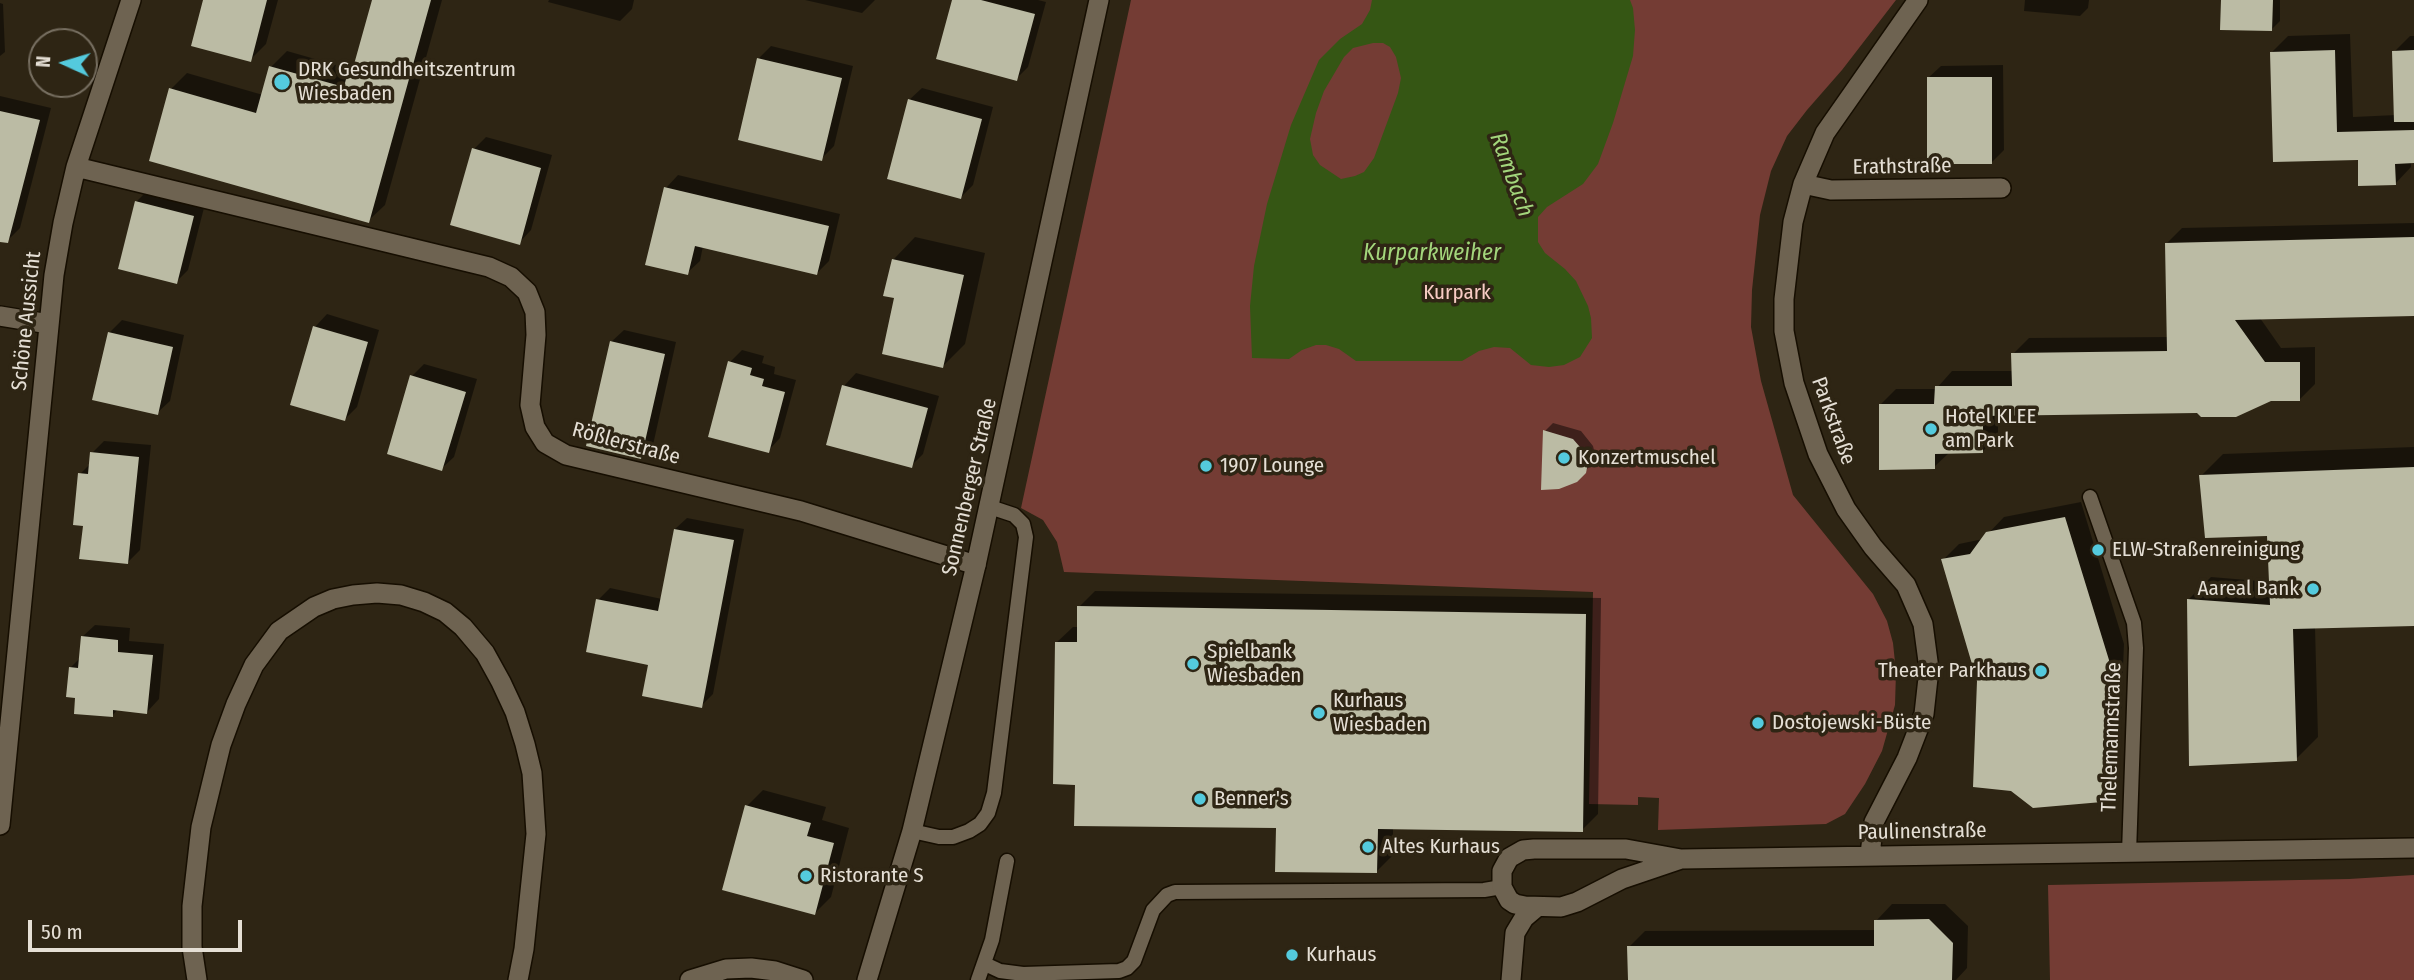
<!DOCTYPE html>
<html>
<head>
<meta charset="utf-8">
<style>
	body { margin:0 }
	#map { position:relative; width:2414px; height:980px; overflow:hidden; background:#2e2514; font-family:"Fira Sans Condensed",sans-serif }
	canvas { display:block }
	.north { position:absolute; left:28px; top:28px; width:70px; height:70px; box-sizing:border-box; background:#2e2514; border:2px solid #776f61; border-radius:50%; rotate:274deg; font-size:19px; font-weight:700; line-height:28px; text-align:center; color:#e5dfd5 }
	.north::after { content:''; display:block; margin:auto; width:24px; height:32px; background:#54cadd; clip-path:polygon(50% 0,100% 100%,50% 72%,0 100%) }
	.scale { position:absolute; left:28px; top:920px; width:214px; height:32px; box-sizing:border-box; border:4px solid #e5dfd5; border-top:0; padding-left:9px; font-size:21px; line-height:24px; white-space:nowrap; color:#e5dfd5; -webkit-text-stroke:5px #2e2514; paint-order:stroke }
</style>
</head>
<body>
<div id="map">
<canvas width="2414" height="980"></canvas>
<div class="north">N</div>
<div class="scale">50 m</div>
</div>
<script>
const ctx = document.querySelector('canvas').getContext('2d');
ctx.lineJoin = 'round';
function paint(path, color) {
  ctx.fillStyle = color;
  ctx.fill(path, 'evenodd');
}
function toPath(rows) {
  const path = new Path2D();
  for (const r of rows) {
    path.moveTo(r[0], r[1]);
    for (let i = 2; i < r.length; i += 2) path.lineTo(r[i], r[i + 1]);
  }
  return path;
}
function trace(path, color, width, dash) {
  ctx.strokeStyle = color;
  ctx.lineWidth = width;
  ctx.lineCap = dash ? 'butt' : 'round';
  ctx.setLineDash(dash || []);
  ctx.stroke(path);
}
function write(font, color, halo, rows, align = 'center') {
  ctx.font = font + ' "Fira Sans Condensed",sans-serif';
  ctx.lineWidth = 7;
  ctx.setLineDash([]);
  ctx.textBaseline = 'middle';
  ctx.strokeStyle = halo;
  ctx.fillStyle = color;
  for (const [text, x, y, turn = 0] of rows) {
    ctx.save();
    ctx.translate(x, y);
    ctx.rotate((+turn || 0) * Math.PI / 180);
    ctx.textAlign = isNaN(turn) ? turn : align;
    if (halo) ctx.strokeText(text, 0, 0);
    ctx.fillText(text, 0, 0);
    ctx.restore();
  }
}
paint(toPath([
	[1131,0,1896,0,1842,70,1807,110,1787,136,1771,171,1760,215,1752,290,1751,327,1761,381,1793,495,1873,594,1887,621,1893,643,1896,672,1895,705,1882,751,1865,784,1845,814,1826,824,1658,830,1659,798,1638,797,1638,805,1589,804,1593,592,1064,572,1057,542,1043,520,1021,508],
	[2414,875,2414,980,2050,980,2048,885,2349,879]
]), '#743c34');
paint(toPath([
	[1372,0,1630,0,1633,8,1635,30,1633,56,1613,123,1598,164,1583,184,1547,207,1538,217,1538,242,1545,253,1565,269,1576,281,1588,306,1591,318,1592,338,1580,357,1564,365,1549,367,1531,365,1510,348,1494,347,1479,351,1462,361,1356,361,1339,349,1326,345,1316,345,1302,350,1289,359,1252,358,1250,306,1254,266,1267,204,1291,125,1319,60,1340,39,1362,24,1370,10],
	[1373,43,1383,43,1390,47,1396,57,1401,78,1398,93,1374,158,1364,172,1355,176,1341,179,1320,165,1313,155,1310,139,1316,113,1324,91,1344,57,1353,48]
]), '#355614');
paint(toPath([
	[205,0,278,0,266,44,250,60],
	[374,0,442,0,385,205,368,221,171,89,187,73,263,95,271,67,287,51,350,69,357,63],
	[549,0,634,0,632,9,620,21,548,2],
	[805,0,875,0,862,13],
	[954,0,1038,0,1046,2,1028,67,1016,79],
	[2025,0,2089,0,2088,8,2080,16,2024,11],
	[2223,0,2280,0,2280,21,2272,29],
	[0,3,3,4,5,52,0,56],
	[2350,34,2353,117,2396,115,2394,52,2410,36,2414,36,2414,161,2411,162,2411,167,2395,184,2359,158,2275,161,2272,52,2288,36],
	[771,46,853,66,834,146,821,159,759,58],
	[2003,65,2004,150,1992,162,1928,78,1941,66],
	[922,88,993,107,973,185,961,197,909,100],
	[0,96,51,108,20,228,7,241,0,239],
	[486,137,552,155,531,230,519,243,474,149],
	[678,175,840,214,829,261,817,273,703,246,700,261,687,273,666,188],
	[149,189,205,204,188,270,176,282,120,268,137,201],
	[2414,223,2414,314,2260,318,2281,348,2315,347,2315,384,2300,399,2271,400,2198,411,1998,414,1998,436,1982,452,1950,452,1934,467,1880,405,1896,389,1936,389,1952,371,2013,371,2013,354,2029,338,2169,337,2167,243,2182,228],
	[915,237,985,253,965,344,943,366,896,297,893,260],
	[327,314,379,330,357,407,345,419,315,327],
	[122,320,184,335,170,401,157,413,109,333],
	[624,330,676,342,653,445,640,457,611,342],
	[742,350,764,356,762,363,775,367,774,374,796,380,780,438,768,451,730,362],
	[424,364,477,379,454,457,441,469,412,376],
	[856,373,939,396,923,454,911,466,844,386],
	[1553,423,1581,431,1593,446,1595,454,1593,463,1576,480,1545,431],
	[104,441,151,445,140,550,128,562,85,524,80,474,91,463,92,453],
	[2414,447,2414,624,2315,627,2318,737,2296,759,2189,599,2211,577,2271,582,2269,534,2201,476,2223,454],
	[2081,502,2124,644,2118,784,2101,800,1943,560,1959,544,1983,539,2004,517],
	[687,518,744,529,713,694,701,706,650,663,598,600,610,588,662,599,675,529],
	[1095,591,1601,598,1598,814,1582,830,1393,827,1393,855,1377,871,1278,827,1076,783,1056,643,1073,627,1079,627,1079,607],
	[95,625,130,628,129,641,164,644,159,699,147,712,118,709,112,716,77,696,70,668,80,658,82,637],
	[763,790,826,807,822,820,849,828,831,897,815,913,747,806],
	[1892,904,1945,904,1968,926,1967,968,1956,980,1629,980,1629,947,1645,931,1876,930,1876,921]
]), '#0007');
paint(toPath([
	[203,0,267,0,251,62,191,46],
	[372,0,431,0,369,223,149,161,169,88,256,113,269,66,344,87,349,67,353,68],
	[952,0,981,0,1035,14,1017,81,936,59],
	[2221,0,2273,0,2272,31,2220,30],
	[2335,50,2337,132,2414,130,2414,163,2395,164,2396,185,2358,186,2358,160,2273,162,2270,52],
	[2414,50,2414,122,2394,122,2392,51],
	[757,58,842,78,822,161,738,140],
	[1927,77,1992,77,1992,164,1927,164],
	[908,99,982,119,961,199,887,179],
	[0,111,40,120,8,243,0,242],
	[472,148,541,168,520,245,450,225],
	[664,187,829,226,817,275,695,246,688,275,645,265],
	[135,201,194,216,177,284,118,269],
	[2414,237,2414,316,2235,320,2265,362,2300,362,2300,401,2271,401,2236,417,2201,417,2197,413,1983,416,1983,453,1935,454,1935,469,1879,470,1879,404,1934,404,1935,386,2012,386,2011,353,2167,351,2165,243],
	[892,259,964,275,943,368,882,354,894,298,883,296],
	[313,326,368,342,345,421,290,405],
	[108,332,173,347,158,415,92,400],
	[610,341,665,354,641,459,586,446],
	[728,361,752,368,750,375,764,379,762,386,785,392,769,453,708,437],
	[410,375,466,392,442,471,387,454],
	[842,385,928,408,912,468,826,445],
	[1543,430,1573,439,1586,454,1588,463,1586,473,1577,482,1559,489,1541,490],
	[90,452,139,457,128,564,79,559,83,526,73,525,78,473,88,474],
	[2414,467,2414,626,2293,629,2297,761,2189,766,2187,599,2270,605,2267,536,2205,538,2199,475],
	[2065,517,2109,660,2102,802,2033,808,2011,791,1973,787,1977,681,1941,559,1970,554,1986,532],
	[674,529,734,540,702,708,642,696,648,665,586,652,596,599,658,611],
	[1077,606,1586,614,1583,832,1378,829,1377,873,1275,872,1276,828,1074,826,1075,785,1053,784,1055,642,1077,642],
	[81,636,118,640,118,652,153,655,147,714,113,710,113,717,74,714,75,698,66,697,69,667,78,668],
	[745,805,811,823,807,836,834,843,815,915,722,890],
	[1929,919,1953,943,1952,980,1628,980,1627,946,1874,946,1874,920]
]), '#bbbba4');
const service = toPath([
	[2090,497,2134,623,2136,648,2129,853],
	[912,831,939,837,953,837,969,831,980,824,988,813,994,793,1026,537,1023,524,1014,515,990,507],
	[985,964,1000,971,1023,974,1119,971,1127,968,1134,961,1153,910,1167,895,1175,892,1484,890,1502,887],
	[978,980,992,940,1007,861]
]);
const minor = toPath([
	[76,167,489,267,511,277,527,292,535,312,536,335,530,405,535,427,545,443,566,455,801,511,976,565],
	[1803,184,1831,190,2001,188],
	[0,316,49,324],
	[0,825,54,275,63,223,76,167,131,0],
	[1870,854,1874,822,1907,758,1924,714,1929,669,1923,624,1906,585,1873,547,1846,509,1818,454,1794,383,1784,331,1784,299,1793,222,1803,184,1825,133,1918,0],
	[1681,859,1622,879,1577,902,1561,907,1525,906,1515,904,1509,900,1502,887,1502,871,1509,858,1523,850,1534,849,1626,849,1681,859,2414,848],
	[197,980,192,947,192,906,201,827,221,745,236,704,254,665,279,631,314,607,333,599,353,595,377,593,401,595,424,602,445,612,463,627,485,653,501,682,515,712,525,744,532,773,536,834,524,949,518,980],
	[690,980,726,969,751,968,775,971,803,980],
	[1511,980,1515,933,1524,918,1537,907]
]);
const secondary = toPath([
	[867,980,912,831,976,565,1099,0]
]);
trace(service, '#160e01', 17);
trace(minor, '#160e01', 22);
trace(secondary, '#160e01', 22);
trace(service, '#6e6351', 14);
trace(minor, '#6e6351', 19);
trace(secondary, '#6e6351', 19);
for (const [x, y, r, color] of [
	[282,82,9,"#54cadd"],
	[1931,429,7,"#54cadd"],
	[1564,458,7,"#54cadd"],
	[1206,466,7,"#54cadd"],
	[2098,550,7,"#54cadd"],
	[2313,589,7,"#54cadd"],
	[1193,664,7,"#54cadd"],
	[2041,671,7,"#54cadd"],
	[1319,713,7,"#54cadd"],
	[1758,723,7,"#54cadd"],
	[1200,799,7,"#54cadd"],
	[1368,847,7,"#54cadd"],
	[806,876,7,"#54cadd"],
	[1292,955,7,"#54cadd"]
]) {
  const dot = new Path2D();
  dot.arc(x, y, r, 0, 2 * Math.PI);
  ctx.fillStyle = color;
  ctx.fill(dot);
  trace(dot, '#2e2514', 2.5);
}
write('21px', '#e5dfd5', '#2e2514', [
	["DRK Gesundheitszentrum",298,70],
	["Wiesbaden",298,94],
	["Hotel KLEE",1945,417],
	["am Park",1945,441],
	["Konzertmuschel",1578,458],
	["1907 Lounge",1220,466],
	["ELW-Straßenreinigung",2112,550],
	["Aareal Bank",2299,589,"right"],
	["Spielbank",1207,652],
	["Wiesbaden",1207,676],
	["Theater Parkhaus",2027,671,"right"],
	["Kurhaus",1333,701],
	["Wiesbaden",1333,725],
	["Dostojewski-Büste",1772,723],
	["Benner's",1214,799],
	["Altes Kurhaus",1382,847],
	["Ristorante S",820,876],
	["Kurhaus",1306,955]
], 'left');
write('21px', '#e5dfd5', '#2e2514', [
	["Erathstraße",1902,167,-1],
	["Schöne Aussicht",27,321,-84],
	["Parkstraße",1833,421,70],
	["Rößlerstraße",626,444,15],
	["Sonnenberger Straße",970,487,-77],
	["Thelemannstraße",2112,737,-88],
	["Paulinenstraße",1922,832,-1]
]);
write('21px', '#f8ccc4', '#2e2514', [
	["Kurpark",1457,293]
]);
write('italic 23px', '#a3d67c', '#2e2514', [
	["Rambach",1511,175,70],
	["Kurparkweiher",1432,254]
]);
</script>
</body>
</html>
